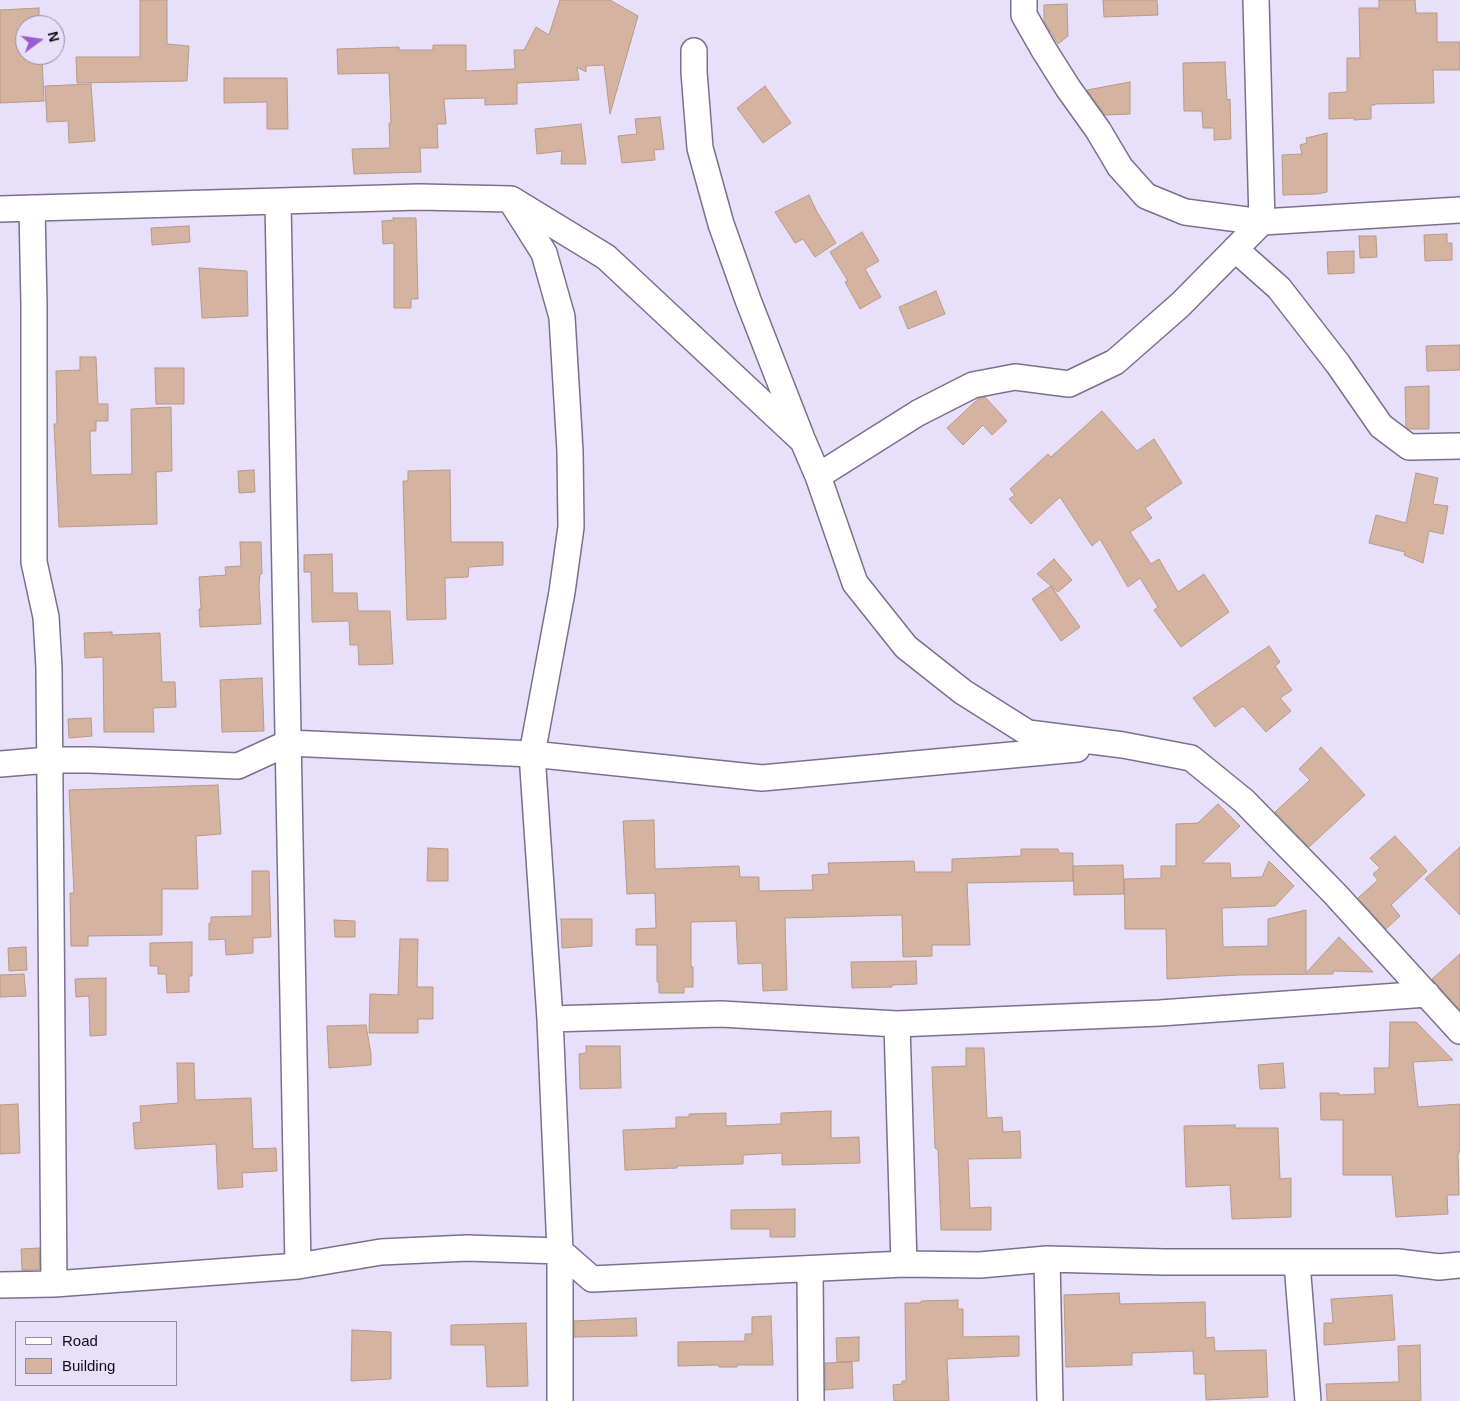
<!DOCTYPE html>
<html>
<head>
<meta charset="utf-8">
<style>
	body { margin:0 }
	#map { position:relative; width:1460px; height:1401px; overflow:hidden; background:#e8e0fb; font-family:Helvetica,sans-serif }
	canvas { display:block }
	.legend { position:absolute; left:15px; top:1321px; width:162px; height:65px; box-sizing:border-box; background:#e8e0fb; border:1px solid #928ca0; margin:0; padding:6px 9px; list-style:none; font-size:15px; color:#110d18 }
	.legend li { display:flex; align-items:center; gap:10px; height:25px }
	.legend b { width:25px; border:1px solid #928ca0 }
	.north { position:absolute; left:15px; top:15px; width:50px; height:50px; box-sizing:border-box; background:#e8e0fb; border:1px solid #928ca0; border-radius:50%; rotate:76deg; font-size:14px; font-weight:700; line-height:20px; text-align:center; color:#110d18 }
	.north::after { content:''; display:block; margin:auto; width:18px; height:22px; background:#9c5bd0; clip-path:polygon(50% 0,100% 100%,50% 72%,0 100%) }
</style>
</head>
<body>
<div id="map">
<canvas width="1460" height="1401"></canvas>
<ul class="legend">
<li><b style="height:6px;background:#fff"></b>Road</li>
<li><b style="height:14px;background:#d4b3a0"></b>Building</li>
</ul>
<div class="north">N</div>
</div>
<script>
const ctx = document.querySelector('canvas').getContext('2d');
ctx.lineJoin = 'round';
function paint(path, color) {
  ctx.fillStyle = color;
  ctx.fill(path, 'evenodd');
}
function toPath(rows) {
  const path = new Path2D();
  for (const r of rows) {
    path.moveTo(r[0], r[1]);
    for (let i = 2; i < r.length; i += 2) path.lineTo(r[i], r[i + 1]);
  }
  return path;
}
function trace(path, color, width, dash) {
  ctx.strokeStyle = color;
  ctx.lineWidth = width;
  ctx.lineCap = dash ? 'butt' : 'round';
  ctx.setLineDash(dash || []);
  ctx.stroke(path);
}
const building = toPath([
	[140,0,167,0,167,44,189,46,187,81,77,83,76,57,140,57,140,0],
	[560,0,610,0,638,16,610,114,604,65,586,66,586,72,577,67,579,80,517,83,517,104,485,105,485,98,444,99,446,124,437,124,438,148,420,148,421,172,354,174,352,149,390,148,389,123,391,123,389,73,338,74,337,49,399,47,399,50,433,50,433,45,466,45,466,71,515,69,514,50,524,50,536,27,549,35,560,0],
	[1103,0,1157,0,1158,15,1104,17,1103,0],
	[1379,0,1415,0,1416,13,1437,13,1437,42,1460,42,1460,70,1433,70,1434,103,1375,104,1375,105,1371,105,1371,119,1354,120,1354,118,1329,119,1329,93,1347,92,1347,58,1360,58,1359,8,1379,8,1379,0],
	[1067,4,1068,36,1058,44,1044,21,1044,5,1067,4],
	[39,8,39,25,25,25,25,55,40,55,41,57,42,57,44,101,0,103,0,10,39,8],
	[1225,62,1227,100,1230,99,1231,139,1214,140,1214,128,1203,128,1202,111,1184,111,1183,63,1225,62],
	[224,78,287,78,288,129,267,129,267,102,224,103,224,78],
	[1130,82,1130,114,1105,115,1087,90,1130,82],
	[91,84,95,141,69,143,68,121,47,122,45,86,91,84],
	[765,86,791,123,763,143,737,108,765,86],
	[660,117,664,149,654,150,655,160,622,163,618,136,637,134,635,119,660,117],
	[581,124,586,164,561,164,562,151,537,154,535,129,581,124],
	[1327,133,1327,192,1317,194,1283,195,1282,155,1302,154,1300,145,1307,143,1306,138,1327,133],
	[809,195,817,212,836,243,815,257,803,239,795,243,775,212,809,195],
	[393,218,416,218,418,299,411,299,411,308,394,308,394,243,383,244,382,221,394,220,393,218],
	[189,226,190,242,152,245,151,228,189,226],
	[862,232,879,261,865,269,881,297,860,309,845,282,848,281,830,252,862,232],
	[1447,234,1447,243,1452,243,1452,260,1425,261,1424,235,1447,234],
	[1359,236,1376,236,1377,257,1360,258,1359,236],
	[1354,251,1354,273,1328,274,1327,252,1354,251],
	[199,268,247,271,248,316,202,318,199,268],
	[936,291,945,314,908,329,899,307,936,291],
	[1460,345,1460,370,1427,371,1426,346,1460,345],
	[80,357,96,357,98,404,108,404,108,421,96,421,96,431,90,431,91,475,132,474,131,409,171,407,172,471,156,472,157,524,59,527,54,424,57,424,56,371,80,370,80,357],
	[155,368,184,368,184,404,156,404,155,368],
	[1429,386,1429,429,1409,429,1406,427,1405,387,1429,386],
	[985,397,1007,421,992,435,983,425,963,445,947,428,978,399,985,397],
	[1102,411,1137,451,1154,439,1182,483,1145,508,1152,518,1130,532,1151,564,1159,559,1178,592,1204,574,1229,612,1181,647,1154,610,1158,607,1140,578,1128,587,1100,539,1092,546,1060,497,1031,524,1009,499,1015,495,1010,489,1048,454,1051,457,1102,411],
	[254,470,255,492,239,493,238,471,254,470],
	[450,470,451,542,503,542,503,565,469,567,468,577,445,578,446,619,407,620,403,481,408,481,408,471,450,470],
	[1416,473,1438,478,1433,504,1448,506,1443,534,1429,531,1423,563,1404,555,1405,552,1369,543,1376,515,1406,523,1416,473],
	[240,542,261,542,262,574,260,574,259,586,261,624,200,627,199,609,201,609,199,577,226,575,225,567,241,566,240,542],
	[332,554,333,593,357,593,358,611,390,611,393,664,359,665,358,645,350,645,349,621,312,622,311,572,304,572,304,555,332,554],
	[1054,559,1072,580,1058,592,1051,586,1080,627,1061,641,1032,599,1051,586,1037,574,1054,559],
	[112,632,112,635,160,633,162,682,175,682,176,707,153,708,154,732,104,732,103,657,85,658,84,633,112,632],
	[1269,646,1280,662,1275,666,1292,690,1280,698,1291,711,1266,732,1243,706,1215,727,1193,698,1269,646],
	[262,678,264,731,222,732,220,680,262,678],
	[91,718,92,736,69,738,68,719,91,718],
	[1321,747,1365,795,1309,847,1275,812,1310,780,1299,769,1321,747],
	[218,785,221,834,196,836,198,889,162,889,162,935,88,936,88,946,71,946,70,893,74,893,69,790,218,785],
	[1218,804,1240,826,1202,863,1230,863,1231,878,1262,877,1269,861,1294,886,1275,906,1222,908,1223,947,1268,946,1268,919,1306,910,1306,973,1339,937,1373,972,1333,971,1333,974,1239,975,1167,979,1166,929,1125,929,1124,879,1161,878,1161,866,1176,866,1176,824,1198,823,1218,804],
	[654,820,655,869,739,866,740,877,759,877,759,891,813,890,812,875,829,874,828,863,914,861,915,872,952,872,952,859,1021,856,1021,849,1058,849,1059,853,1073,853,1073,866,1123,865,1124,894,1074,895,1073,866,1073,881,967,883,970,945,932,945,932,956,903,957,902,915,785,918,787,990,763,991,762,963,738,964,736,921,691,922,691,967,693,967,693,987,684,987,684,993,659,993,659,982,657,982,657,945,636,945,636,929,656,928,655,893,627,894,623,821,654,820],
	[1395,836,1427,871,1391,905,1400,916,1386,929,1358,898,1378,880,1373,874,1380,868,1370,858,1395,836],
	[1460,847,1460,915,1425,879,1460,847],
	[428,848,448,849,448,881,427,881,428,848],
	[252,871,269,871,271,937,253,938,253,953,226,955,225,939,209,940,209,923,211,923,211,917,252,916,252,871],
	[561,919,592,919,592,946,562,948,561,919],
	[334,920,355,921,355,937,335,937,334,920],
	[400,939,418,939,417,987,433,987,433,1019,418,1019,418,1033,369,1033,370,994,398,995,400,939],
	[192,942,192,976,189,976,189,992,167,993,166,974,158,974,158,966,150,966,150,943,192,942],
	[26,947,27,970,9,971,8,948,26,947],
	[1460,954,1460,1010,1432,979,1460,954],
	[916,961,917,984,892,985,892,987,852,988,851,962,916,961],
	[24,974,26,996,0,997,0,975,24,974],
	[106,978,106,1035,90,1036,89,996,76,997,75,979,106,978],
	[1390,1022,1416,1022,1453,1060,1413,1062,1418,1107,1460,1104,1460,1152,1458,1152,1459,1195,1447,1195,1448,1214,1396,1217,1392,1175,1343,1175,1343,1120,1321,1120,1320,1093,1339,1093,1339,1095,1375,1094,1374,1068,1389,1068,1390,1022],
	[366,1025,371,1054,371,1065,329,1068,327,1026,366,1025],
	[586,1046,620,1046,621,1088,580,1089,579,1054,586,1053,586,1046],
	[966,1048,984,1048,987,1118,1002,1117,1003,1132,1020,1131,1021,1158,968,1159,970,1208,991,1207,991,1230,941,1230,938,1150,935,1148,932,1067,966,1066,966,1048],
	[177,1063,194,1063,195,1100,251,1098,253,1149,276,1148,277,1171,242,1173,243,1187,218,1189,216,1144,135,1149,133,1123,141,1122,140,1106,178,1103,177,1063],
	[1283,1063,1285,1088,1260,1089,1258,1065,1283,1063],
	[18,1104,20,1153,0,1154,0,1105,18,1104],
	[831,1111,831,1138,859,1137,860,1163,782,1165,782,1153,743,1155,743,1164,677,1166,677,1168,625,1170,623,1130,676,1128,676,1117,689,1117,689,1114,726,1113,726,1126,781,1124,781,1113,831,1111],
	[1235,1125,1235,1128,1278,1128,1280,1179,1291,1178,1291,1217,1232,1219,1230,1185,1186,1187,1184,1126,1235,1125],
	[795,1209,795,1237,770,1237,770,1229,731,1229,731,1210,795,1209],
	[39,1248,40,1270,22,1270,21,1249,39,1248],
	[1119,1293,1120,1304,1205,1302,1206,1338,1214,1337,1215,1351,1266,1350,1268,1397,1206,1400,1205,1374,1194,1374,1193,1351,1132,1353,1132,1365,1066,1367,1064,1295,1119,1293],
	[1392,1295,1395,1340,1324,1345,1324,1323,1333,1323,1331,1299,1392,1295],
	[958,1300,958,1309,963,1309,963,1337,1019,1336,1019,1356,947,1359,949,1401,894,1401,893,1385,902,1384,902,1381,906,1381,905,1303,921,1303,921,1301,958,1300],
	[771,1316,773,1365,737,1365,737,1367,719,1367,719,1365,678,1366,678,1342,745,1341,745,1334,752,1334,752,1317,771,1316],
	[636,1318,637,1336,574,1337,574,1321,636,1318],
	[526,1323,528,1386,487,1387,485,1345,451,1345,451,1325,526,1323],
	[352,1330,391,1332,391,1379,351,1381,352,1330],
	[859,1337,859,1361,837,1362,836,1338,859,1337],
	[1420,1345,1421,1401,1327,1401,1326,1384,1399,1382,1398,1346,1420,1345],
	[852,1362,853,1388,825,1390,825,1363,852,1362]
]);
paint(building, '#d4b3a0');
trace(building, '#b99986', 1);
const minor = toPath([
	[1024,0,1024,15,1044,50,1068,88,1098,130,1120,167,1146,196,1185,212,1262,222,1460,210],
	[694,51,694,72,700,148,721,224,748,300,801,436],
	[278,202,298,1266],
	[513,204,544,253,562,317,570,451,571,527,562,592,532,754,550,1019,560,1251,560,1401],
	[32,208,34,305,34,562,46,617,49,668,54,1284],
	[0,209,419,197,511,199,606,257,803,441,818,476,855,583,906,647,963,692,1028,733,1123,745,1191,758,1244,801,1335,894,1460,1031],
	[1235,249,1279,288,1338,364,1381,426,1409,447,1460,446],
	[818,476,918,413,973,385,1015,377,1069,384,1115,362,1180,305,1262,222,1256,0],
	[0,764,49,760,90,760,238,766,288,743,532,754,762,778,1077,749],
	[550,1019,721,1014,897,1024,1160,1013,1427,994],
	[897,1024,904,1264],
	[1047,1259,1050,1401],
	[1297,1263,1308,1401],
	[810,1269,811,1401],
	[0,1285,54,1284,298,1266,381,1252,467,1248,560,1251,592,1279,904,1264,980,1265,1047,1259,1164,1262,1398,1262,1439,1267,1460,1265]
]);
trace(minor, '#7a708e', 28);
trace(minor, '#fff', 25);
</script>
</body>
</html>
